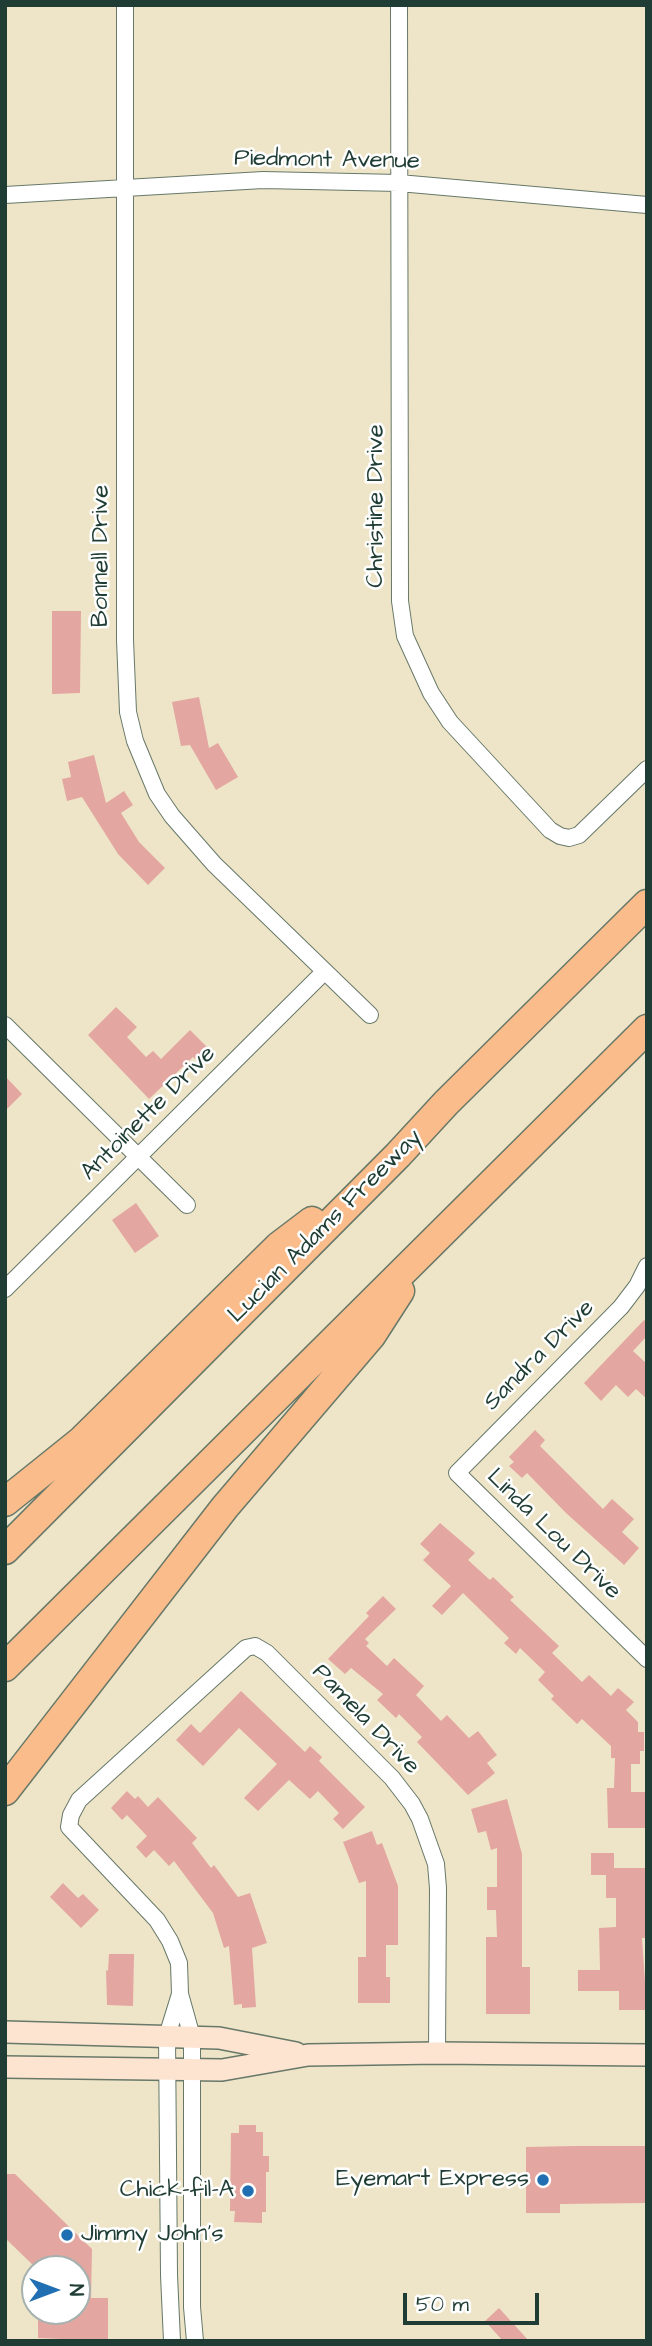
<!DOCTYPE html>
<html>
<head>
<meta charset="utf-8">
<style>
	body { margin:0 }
	#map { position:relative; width:652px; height:2346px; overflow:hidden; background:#eee5c8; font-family:"Architects Daughter",sans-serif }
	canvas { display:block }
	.frame { position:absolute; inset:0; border:7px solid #1f3d34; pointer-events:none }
	.north { position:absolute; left:21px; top:2255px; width:70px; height:70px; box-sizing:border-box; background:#fff; border:2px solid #a5b1ae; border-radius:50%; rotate:90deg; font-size:19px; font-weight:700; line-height:28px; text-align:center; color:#1f3d34 }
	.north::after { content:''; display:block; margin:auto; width:24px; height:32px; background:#1f6fb2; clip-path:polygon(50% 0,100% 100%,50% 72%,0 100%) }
	.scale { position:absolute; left:403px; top:2293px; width:136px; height:32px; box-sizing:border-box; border:4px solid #1f3d34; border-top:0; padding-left:9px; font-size:21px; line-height:24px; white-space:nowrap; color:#1f3d34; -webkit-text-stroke:5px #fff; paint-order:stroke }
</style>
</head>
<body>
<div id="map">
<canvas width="652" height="2346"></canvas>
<div class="frame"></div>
<div class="north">N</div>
<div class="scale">50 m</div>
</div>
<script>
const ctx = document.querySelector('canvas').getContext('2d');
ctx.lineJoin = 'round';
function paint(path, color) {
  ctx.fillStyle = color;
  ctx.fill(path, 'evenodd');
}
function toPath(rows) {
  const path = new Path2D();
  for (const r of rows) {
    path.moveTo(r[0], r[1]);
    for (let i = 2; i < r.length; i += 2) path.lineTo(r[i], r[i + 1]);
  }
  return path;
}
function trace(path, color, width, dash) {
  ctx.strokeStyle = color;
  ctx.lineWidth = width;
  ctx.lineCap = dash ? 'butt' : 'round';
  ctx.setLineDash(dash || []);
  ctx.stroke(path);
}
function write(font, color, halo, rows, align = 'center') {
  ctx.font = font + ' "Architects Daughter",sans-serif';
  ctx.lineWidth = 5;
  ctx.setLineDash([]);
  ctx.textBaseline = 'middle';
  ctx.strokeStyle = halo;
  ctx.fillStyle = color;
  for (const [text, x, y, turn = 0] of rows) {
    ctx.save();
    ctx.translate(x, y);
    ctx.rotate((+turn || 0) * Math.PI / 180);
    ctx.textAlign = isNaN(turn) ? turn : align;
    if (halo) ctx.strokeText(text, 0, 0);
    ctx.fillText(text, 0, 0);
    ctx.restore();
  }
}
paint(toPath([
	[52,611,81,611,80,693,52,694],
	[199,697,209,748,218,743,238,777,216,790,190,745,181,746,172,702],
	[94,755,106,803,124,791,133,805,121,813,139,842,165,868,148,885,118,854,82,797,67,801,62,779,71,777,68,762],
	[116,1007,137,1027,127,1037,146,1057,153,1051,161,1059,190,1030,207,1047,195,1059,193,1057,149,1099,88,1035],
	[5,1076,22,1094,5,1111],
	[136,1203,159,1236,135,1253,112,1220],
	[644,1320,647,1322,647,1336,633,1351,647,1364,647,1399,636,1389,628,1397,616,1385,601,1401,584,1383],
	[535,1430,545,1440,540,1446,603,1509,612,1499,634,1519,622,1532,639,1548,624,1565,566,1513,527,1473,522,1478,509,1466,514,1462,509,1457],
	[440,1523,475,1553,468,1560,490,1580,493,1577,514,1597,510,1600,559,1646,552,1653,582,1682,589,1675,611,1696,618,1688,634,1702,626,1710,638,1722,638,1732,644,1732,644,1751,640,1751,640,1764,631,1764,631,1792,645,1792,647,1828,608,1828,607,1788,614,1788,615,1758,611,1758,611,1746,582,1719,577,1724,551,1699,554,1696,538,1680,545,1672,520,1648,516,1654,504,1643,509,1638,463,1593,442,1615,432,1606,451,1586,423,1560,430,1553,420,1544],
	[383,1596,396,1609,365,1639,369,1643,366,1646,387,1666,394,1658,424,1686,416,1695,441,1721,447,1715,469,1738,478,1731,497,1755,487,1763,495,1773,468,1795,417,1742,422,1737,399,1714,396,1718,377,1700,383,1694,351,1668,345,1674,328,1659,369,1616,366,1613],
	[241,1691,305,1752,310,1746,322,1757,319,1761,365,1807,343,1829,333,1819,339,1813,318,1791,310,1799,289,1780,258,1811,244,1798,277,1764,239,1728,203,1766,176,1740,191,1724,200,1733],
	[127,1791,135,1799,138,1796,148,1807,158,1797,197,1838,192,1843,211,1868,214,1865,238,1897,250,1893,267,1943,252,1948,256,2007,242,2008,242,2004,234,2005,229,1946,224,1948,213,1913,174,1861,169,1866,154,1850,146,1858,136,1847,147,1836,127,1815,122,1820,111,1808],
	[507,1799,522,1854,522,1967,530,1967,530,2014,486,2014,486,1937,497,1937,496,1910,487,1910,487,1887,497,1887,497,1848,491,1850,486,1831,478,1833,471,1809],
	[372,1831,377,1845,382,1843,398,1886,398,1945,386,1945,386,1977,390,1977,390,2003,358,2003,358,1957,366,1957,366,1881,359,1883,343,1842],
	[591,1853,614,1853,614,1868,646,1868,647,1938,642,1938,647,2010,619,2010,619,1991,578,1991,578,1970,600,1970,599,1928,616,1927,616,1898,606,1898,606,1875,591,1875],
	[63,1883,78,1898,83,1894,99,1910,81,1928,50,1897],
	[109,1954,134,1954,133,2006,107,2005,106,1970,108,1971],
	[239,2125,256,2125,256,2132,263,2132,263,2156,269,2156,269,2172,266,2172,266,2212,262,2212,262,2223,234,2222,235,2211,230,2211,231,2133,239,2133],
	[575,2146,647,2146,647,2203,560,2204,560,2213,526,2213,526,2147],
	[5,2174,15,2174,92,2249,91,2298,108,2298,108,2341,38,2338,38,2311,77,2311,77,2269,37,2269,5,2238],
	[499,2308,529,2341,503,2341,485,2321]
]), '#e3a6a1');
const minor = toPath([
	[125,5,125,640,128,712,135,741,157,794,172,816,214,864,370,1015],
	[399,5,400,601,405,636,431,693,450,722,550,830,560,836,569,838,579,835,647,769],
	[5,195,263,180,399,183,647,205],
	[5,1025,187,1205],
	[647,1266,637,1286,621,1307,457,1473,647,1659],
	[5,1289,324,972],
	[172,2341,169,2275,167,2036,180,1994],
	[195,2341,192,2307,192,2037,180,1994,179,1963,170,1941,157,1920,69,1827,71,1815,79,1800,246,1648,255,1646,267,1653,392,1778,412,1804,420,1819,436,1864,438,1888,437,2053]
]);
const secondary = toPath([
	[5,2032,219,2038,296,2053],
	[5,2067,222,2070,308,2055,437,2053,647,2055]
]);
const motorway = toPath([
	[5,1502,81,1441,279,1246,312,1221],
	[5,1550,398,1155,446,1103,647,904],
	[5,1667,647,1029],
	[5,1791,225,1507,371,1336,400,1291]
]);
trace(minor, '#677868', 18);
trace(secondary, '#677868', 24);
trace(motorway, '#677868', 31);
trace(minor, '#fff', 16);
trace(secondary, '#fde4d1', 21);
trace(motorway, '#fabc8b', 28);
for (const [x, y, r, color] of [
	[543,2180,7,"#1f6fb2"],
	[248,2191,7,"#1f6fb2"],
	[67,2235,7,"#1f6fb2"]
]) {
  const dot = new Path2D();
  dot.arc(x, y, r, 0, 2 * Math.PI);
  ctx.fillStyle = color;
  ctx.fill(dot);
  trace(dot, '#fff', 2.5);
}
write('24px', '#1f3d34', '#fff', [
	["Piedmont Avenue",327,161,1],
	["Christine Drive",377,506,-90],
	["Bonnell Drive",102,556,-90],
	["Antoinette Drive",149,1114,-45],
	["Lucian Adams Freeway",326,1227,-45],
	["Sandra Drive",540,1356,-45],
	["Linda Lou Drive",553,1535,44],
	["Pamela Drive",365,1720,46]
]);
write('24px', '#1f3d34', '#fff', [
	["Eyemart Express",529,2180],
	["Chick-fil-A",234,2191],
	["Jimmy John's",81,2235,"left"]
], 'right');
</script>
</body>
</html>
